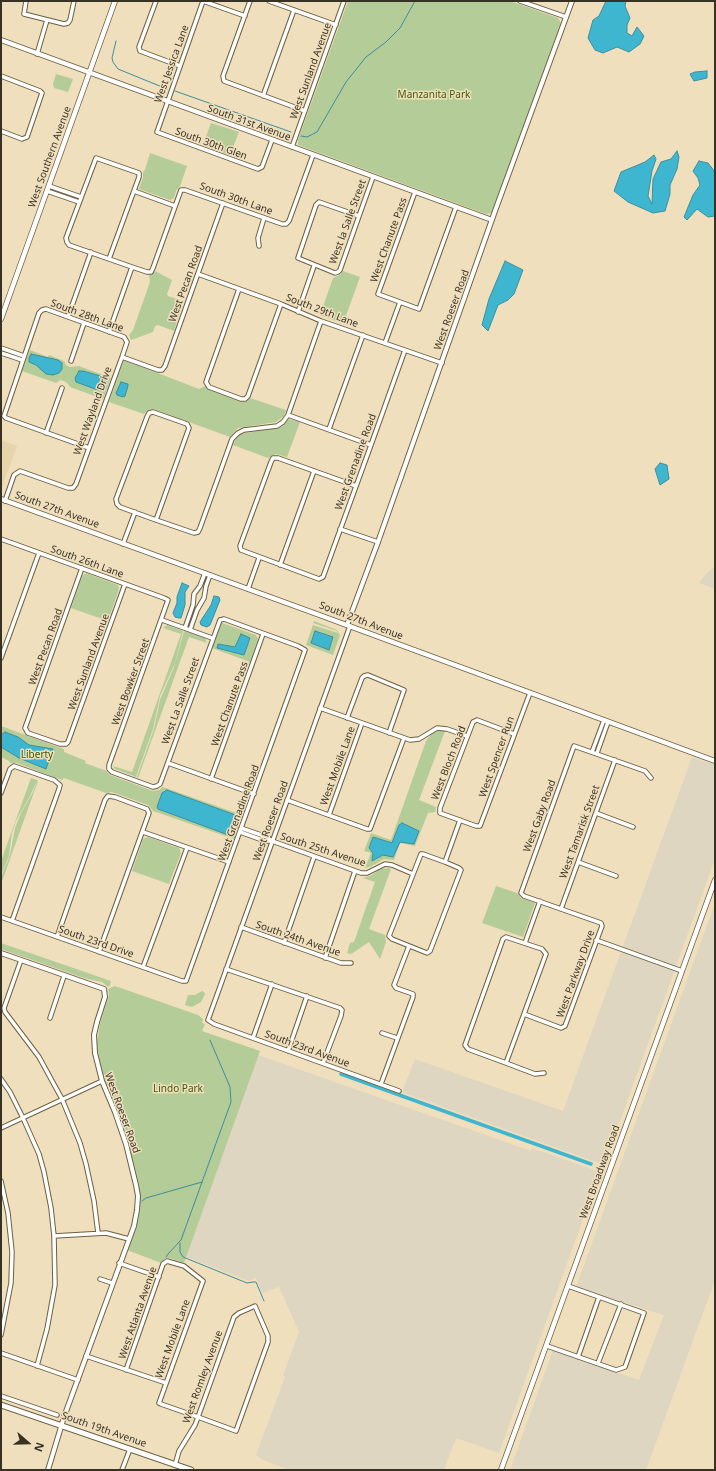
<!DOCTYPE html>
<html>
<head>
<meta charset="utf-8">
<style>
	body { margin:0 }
	#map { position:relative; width:716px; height:1471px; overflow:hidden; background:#efdfbd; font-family:"Noto Sans",sans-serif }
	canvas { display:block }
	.frame { position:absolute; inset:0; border:2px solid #383225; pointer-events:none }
	.north { position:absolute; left:8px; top:1423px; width:40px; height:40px; -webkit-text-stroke:3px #efdfbd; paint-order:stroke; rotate:110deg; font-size:11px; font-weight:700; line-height:16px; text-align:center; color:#383225 }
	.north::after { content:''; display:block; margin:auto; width:14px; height:18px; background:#383225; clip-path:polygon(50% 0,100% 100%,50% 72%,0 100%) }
</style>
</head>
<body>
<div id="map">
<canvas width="716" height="1471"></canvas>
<div class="frame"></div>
<div class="north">N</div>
</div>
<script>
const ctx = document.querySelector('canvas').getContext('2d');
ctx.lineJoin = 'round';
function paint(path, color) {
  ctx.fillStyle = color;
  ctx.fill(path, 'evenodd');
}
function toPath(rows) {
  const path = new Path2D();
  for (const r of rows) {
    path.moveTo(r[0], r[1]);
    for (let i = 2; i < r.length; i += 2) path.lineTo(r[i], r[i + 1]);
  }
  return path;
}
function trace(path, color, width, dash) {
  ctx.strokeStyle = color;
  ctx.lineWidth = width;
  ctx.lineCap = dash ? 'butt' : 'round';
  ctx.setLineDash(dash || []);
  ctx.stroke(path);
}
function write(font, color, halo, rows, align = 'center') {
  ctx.font = font + ' "Noto Sans",sans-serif';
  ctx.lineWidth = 3;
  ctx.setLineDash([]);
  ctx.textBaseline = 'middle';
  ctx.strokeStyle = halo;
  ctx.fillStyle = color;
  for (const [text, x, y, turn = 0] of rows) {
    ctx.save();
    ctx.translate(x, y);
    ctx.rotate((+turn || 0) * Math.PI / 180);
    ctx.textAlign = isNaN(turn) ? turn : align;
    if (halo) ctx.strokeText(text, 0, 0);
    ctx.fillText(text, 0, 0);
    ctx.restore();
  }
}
paint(toPath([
	[1,440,17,446,1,490]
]), '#e6d4aa');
paint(toPath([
	[715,566,715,589,699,583,706,574],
	[692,757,715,765,715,859,604,1165,402,1092,415,1059,563,1111],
	[715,903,715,1280,646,1470,510,1470,553,1350,639,1380,664,1315,576,1287],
	[258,1055,531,1151,532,1148,600,1172,499,1453,456,1438,444,1470,289,1470,261,1459,256,1455,285,1377,283,1376,299,1332,279,1287,262,1293,256,1278,249,1281,186,1257]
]), '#dfd6c1');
paint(toPath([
	[348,1,510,1,558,18,561,23,492,213,486,214,298,145,298,140],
	[56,74,73,79,68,92,54,88,53,84],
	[211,123,239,132,230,155,203,145],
	[150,153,187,166,180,186,176,191,174,198,170,200,139,189,143,177,143,172,145,170],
	[155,271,172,280,167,294,168,296,183,301,174,331,158,325,155,326,153,332,131,340,129,335,133,330,150,282,149,275],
	[343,271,360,277,343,324,320,315,333,278,340,275],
	[30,350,48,357,49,355,64,361,66,365,70,367,79,366,111,378,103,399,70,387,67,383,64,381,60,380,56,383,22,371],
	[124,360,199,389,205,386,209,389,242,402,250,398,286,410,284,416,276,422,238,428,230,437,153,409,148,410,144,414,109,402],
	[289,419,300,422,287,457,276,454,268,458,233,445,236,439,240,434,281,427],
	[86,573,118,585,119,589,108,621,71,608,82,576],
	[314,621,337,630,340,635,333,655,306,645,313,625,338,633,337,631,313,623],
	[222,623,256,635,258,639,250,662,212,648],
	[167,625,183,631,175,663,160,696,153,729,136,777,115,769,113,766,132,772,181,634,163,628],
	[184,631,205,638,207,643,189,637,138,778,137,777,154,729,160,700,174,667],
	[1,726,64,749,64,752,86,761,85,763,101,769,105,770,110,775,153,791,159,790,163,787,242,815,234,839,153,811,148,805,112,792,106,793,64,778,62,780,51,776,17,763,10,763,9,761,1,757],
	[439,731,445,731,419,800,436,807,435,812,428,813,415,846,400,843,394,860,384,859,370,867,365,868,371,853,364,851,371,833,391,840,426,741,433,732],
	[31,778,37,780,31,794,16,821,12,833,9,856,1,875,1,861],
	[37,780,38,781,1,884,1,877,10,855,15,828,21,813,33,792],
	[148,837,179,848,181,853,169,884,132,871,143,839],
	[388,868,391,869,369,929,385,935,386,942,380,959,369,942,351,954,347,953,350,943,354,942,375,882,363,878,372,875,380,869],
	[496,886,517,893,521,898,535,903,523,937,482,923],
	[1,943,111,981,110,985,108,987,102,982,84,978,1,949],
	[115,986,198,1015,203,1019,202,1023,205,1024,202,1031,260,1051,184,1263,170,1258,165,1258,161,1263,127,1250,138,1220,140,1210,139,1185,125,1128,100,1067,97,1043,100,1024,109,995,108,989],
	[202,991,204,992,205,994,201,1002,192,1007,185,1005,188,995,195,995]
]), '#b4cc98');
const water = toPath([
	[606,1,626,1,625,6,630,18,627,25,627,33,632,36,637,27,644,36,640,44,629,52,617,47,603,53,595,50,588,38,593,20,599,16,606,1],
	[707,71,707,78,694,81,690,74,695,72,707,71],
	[677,151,679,157,677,169,670,185,670,194,665,211,653,213,628,202,614,191,621,172,645,162,654,155,656,159,652,171,648,196,652,204,653,179,661,162,671,159,677,151],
	[699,161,708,163,715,172,715,216,708,217,697,209,687,220,684,217,693,195,700,185,698,178,693,171,699,161],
	[505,261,523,270,514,294,508,300,498,305,488,331,482,325,489,299,505,261],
	[31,354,58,360,62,363,62,369,59,373,53,375,46,374,36,365,29,362,29,358,31,354],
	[79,371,83,371,104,377,106,380,104,388,101,390,95,389,76,382,75,378,79,371],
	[121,382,128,384,128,386,125,396,123,397,117,395,116,393,121,382],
	[660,463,667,465,669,479,660,485,655,469,660,463],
	[182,583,189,586,185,592,185,605,181,618,179,618,175,617,173,613,177,603,177,597,182,583],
	[214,596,219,597,220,600,210,625,207,627,201,625,200,622,211,605,214,596],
	[315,631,333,637,329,650,311,643,315,631],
	[241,634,250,638,244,655,217,648,218,644,235,647,241,634],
	[5,732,18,737,29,745,53,749,46,769,19,758,1,747,1,735,5,732],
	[167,790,238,816,236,823,233,824,231,830,232,833,231,836,158,809,157,807,162,793,167,790],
	[402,823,419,831,414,844,400,842,393,857,383,855,372,861,373,853,369,848,373,837,392,843,399,825,402,823]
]);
paint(water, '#3fb6d0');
trace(water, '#3d8e9d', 1);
trace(toPath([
	[116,41,112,58,113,62,118,69,167,89],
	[175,91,291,132],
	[301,136,307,137,317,132,346,82,366,57,386,42,400,28,415,1],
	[142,1201,146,1198,202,1182],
	[180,1243,180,1252,183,1257,247,1283,253,1282,256,1282,264,1301],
	[166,1257,168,1254,181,1240,231,1102,230,1087,210,1040]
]), '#3d8e9d', 1);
trace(toPath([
	[341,1074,591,1164]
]), '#3fb6d0', 3.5);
const minor = toPath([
	[26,1,24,14,64,24,68,23,70,20,74,1],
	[156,1,139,47,140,51,180,66],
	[203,1,157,132,258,169,262,167,272,140],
	[203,1,245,16],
	[250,1,223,76,224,81,305,111],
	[269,1,336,25],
	[520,1,566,17],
	[37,54,47,20],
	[1,76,40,91,42,93,27,137,22,139,1,131],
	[263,96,294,10],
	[292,147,344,1],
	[49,186,81,197],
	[47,191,79,202],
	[134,191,175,206],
	[415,192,378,294,419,309,456,207],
	[359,216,319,202,316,205,298,258,335,273,338,272,340,270,359,216,373,177],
	[259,246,258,238,264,218],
	[109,259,139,177,139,173,96,158,66,238,67,242,69,245,132,267,147,272,151,272,153,268,181,190,185,190,282,224,286,224,289,221,313,155],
	[198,274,281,304,321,321,442,363],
	[239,289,206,382,209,387,241,399,245,399,248,396,281,304],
	[298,312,314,266],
	[68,317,91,252],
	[109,332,132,267],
	[385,343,400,302],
	[1,348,24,356],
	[1,353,22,360],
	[122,357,158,370,162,370,165,366,223,203],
	[71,361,84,323],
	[288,415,371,445],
	[329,429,363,335],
	[46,433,62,388],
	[356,486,278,458,273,458,271,462,240,546,241,550,319,579,323,577,371,445,405,350],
	[5,501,14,475,20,471,68,488,73,488,76,484,89,448,122,357,127,342,124,337,46,309,42,310,39,313,4,416,6,418,89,448],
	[156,520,189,428,187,424,153,412,149,413,147,417,116,499,117,504,120,507,156,520,194,533,198,532,200,528,232,439,238,433,244,430,277,426,283,422,288,415,321,321],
	[340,529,378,542],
	[1,539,164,598,168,600,109,765,109,769,112,772,153,787,157,786,160,784,220,620,224,619,298,646,305,650,186,981,182,981,1,917],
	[123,544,135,512],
	[280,565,314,471],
	[82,568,25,728,28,733,60,744,66,744,68,742,125,584],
	[248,589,259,558],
	[162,620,212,638],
	[350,626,208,1020,214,1024,399,1091],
	[185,628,193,605,194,594,200,586,205,573],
	[190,630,197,610,204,598,206,586,210,575],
	[1,658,39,553],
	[320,708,410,740,419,739,437,728,447,729,467,736],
	[347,718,362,678,364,676,368,675,404,690,389,733],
	[514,734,477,720,473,722,440,808,440,813,476,826,480,826,530,693],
	[592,752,604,720],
	[597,753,608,722],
	[168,763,254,794],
	[211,779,263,634],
	[1,793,10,769,14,766,54,780,60,785,59,789,12,921],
	[287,800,367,829,370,829,404,738],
	[596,813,633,827],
	[329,815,362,723],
	[241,828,267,837,272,841],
	[143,832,229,862],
	[240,832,265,841,272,841,361,873,367,873,385,864,392,865,413,874],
	[421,854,423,854,445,862,459,868,461,870,430,951,427,953,392,939,389,936,421,854],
	[445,862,460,820],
	[578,862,616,876],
	[561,909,615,760],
	[241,927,341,963,351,963],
	[57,937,105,800,108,796,115,797,147,809,149,813,99,952],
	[596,940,682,971],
	[284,943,314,857],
	[525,943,540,901],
	[325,958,355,871],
	[21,960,4,1008,5,1012,39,1057,62,1099,80,1143,86,1164,94,1201,98,1233],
	[143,967,187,848],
	[226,969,340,1008,342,1010,341,1016,323,1063],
	[524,1014,561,1028,565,1026,602,926,601,923,524,896,521,893,574,746,645,771,651,778],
	[50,1018,64,976],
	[382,1033,397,1038],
	[253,1038,272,984],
	[288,1051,307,996],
	[506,1063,546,954,542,949,506,937,503,939,465,1045,468,1049,506,1063,535,1074,544,1073],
	[1,1079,10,1092,23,1118,39,1154,44,1172,51,1208,54,1236,55,1285,47,1329,37,1366],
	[381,1084,413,997,413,994,396,988,394,985,409,946],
	[1,1128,102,1081],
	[1,1181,8,1213,12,1252,11,1283,1,1335],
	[54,1236,106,1233,129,1239],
	[119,1263,159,1277],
	[100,1279,112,1283],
	[547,1346,616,1370,625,1367,644,1313,568,1286],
	[1,1353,78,1380],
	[86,1356,166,1383],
	[578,1357,599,1297],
	[598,1363,621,1304],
	[126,1370,163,1264,167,1261,184,1266,203,1281,159,1403,161,1404,198,1417,236,1431,268,1342,268,1336,255,1306,239,1313,234,1317,198,1417,195,1425,179,1451,175,1465],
	[1,1396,57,1415],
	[122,1470,130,1449]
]);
const tertiary = toPath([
	[1,40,492,220],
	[347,625,378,542,495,211,572,1],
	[1,953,104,989,105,997,97,1022,94,1035,95,1053,102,1081,115,1112,126,1144,136,1185,138,1196,137,1210,134,1226,64,1417,48,1470]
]);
const secondary = toPath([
	[1,319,115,1],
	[1,499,314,613,715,761],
	[501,1470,715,880]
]);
const primary = toPath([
	[1,1405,191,1470]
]);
trace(minor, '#6d6041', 5.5);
trace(tertiary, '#6d6041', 6);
trace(secondary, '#6d6041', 6);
trace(primary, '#6d6041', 7);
trace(minor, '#fff', 3.5);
trace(tertiary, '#fff', 4);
trace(secondary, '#fff', 4.5);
trace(primary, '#fff', 5);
write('10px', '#383225', '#efdfbd', [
	["West Jessica Lane",172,64,-70],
	["West Sunland Avenue",311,71,-70],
	["South 31st Avenue",249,123,20],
	["South 30th Glen",211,144,20],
	["West Southern Avenue",50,157,-70],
	["South 30th Lane",236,199,20],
	["West la Salle Street",348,222,-70],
	["West Chanute Pass",389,240,-70],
	["West Pecan Road",186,284,-70],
	["West Roeser Road",452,310,-70],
	["South 29th Lane",322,311,21],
	["South 28th Lane",87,316,20],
	["West Wayland Drive",93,411,-70],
	["West Grenadine Road",356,462,-70],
	["South 27th Avenue",57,510,20],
	["South 26th Lane",87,562,20],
	["South 27th Avenue",361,621,21],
	["West Pecan Road",46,647,-70],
	["West Sunland Avenue",89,662,-70],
	["West Bowker Street",131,682,-70],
	["West La Salle Street",181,701,-70],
	["West Chanute Pass",230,704,-70],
	["West Spencer Run",497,757,-70],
	["West Bloch Road",449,763,-69],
	["West Mobile Lane",338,766,-70],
	["West Grenadine Road",239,813,-70],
	["West Gaby Road",540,816,-70],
	["West Roeser Road",271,821,-70],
	["West Tamarisk Street",580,832,-70],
	["South 25th Avenue",323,850,18],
	["South 24th Avenue",298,939,19],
	["South 23rd Drive",96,942,19],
	["West Parkway Drive",576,974,-70],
	["South 23rd Avenue",307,1049,20],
	["West Roeser Road",122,1113,70],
	["West Broadway Road",600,1172,-70],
	["West Atlanta Avenue",138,1313,-71],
	["West Mobile Lane",173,1339,-70],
	["West Romley Avenue",203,1377,-70],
	["South 19th Avenue",104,1430,19]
]);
write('10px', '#3c5900', '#efdfbd', [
	["Manzanita Park",434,95],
	["Liberty",37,755],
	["Lindo Park",178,1089]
]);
</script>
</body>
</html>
